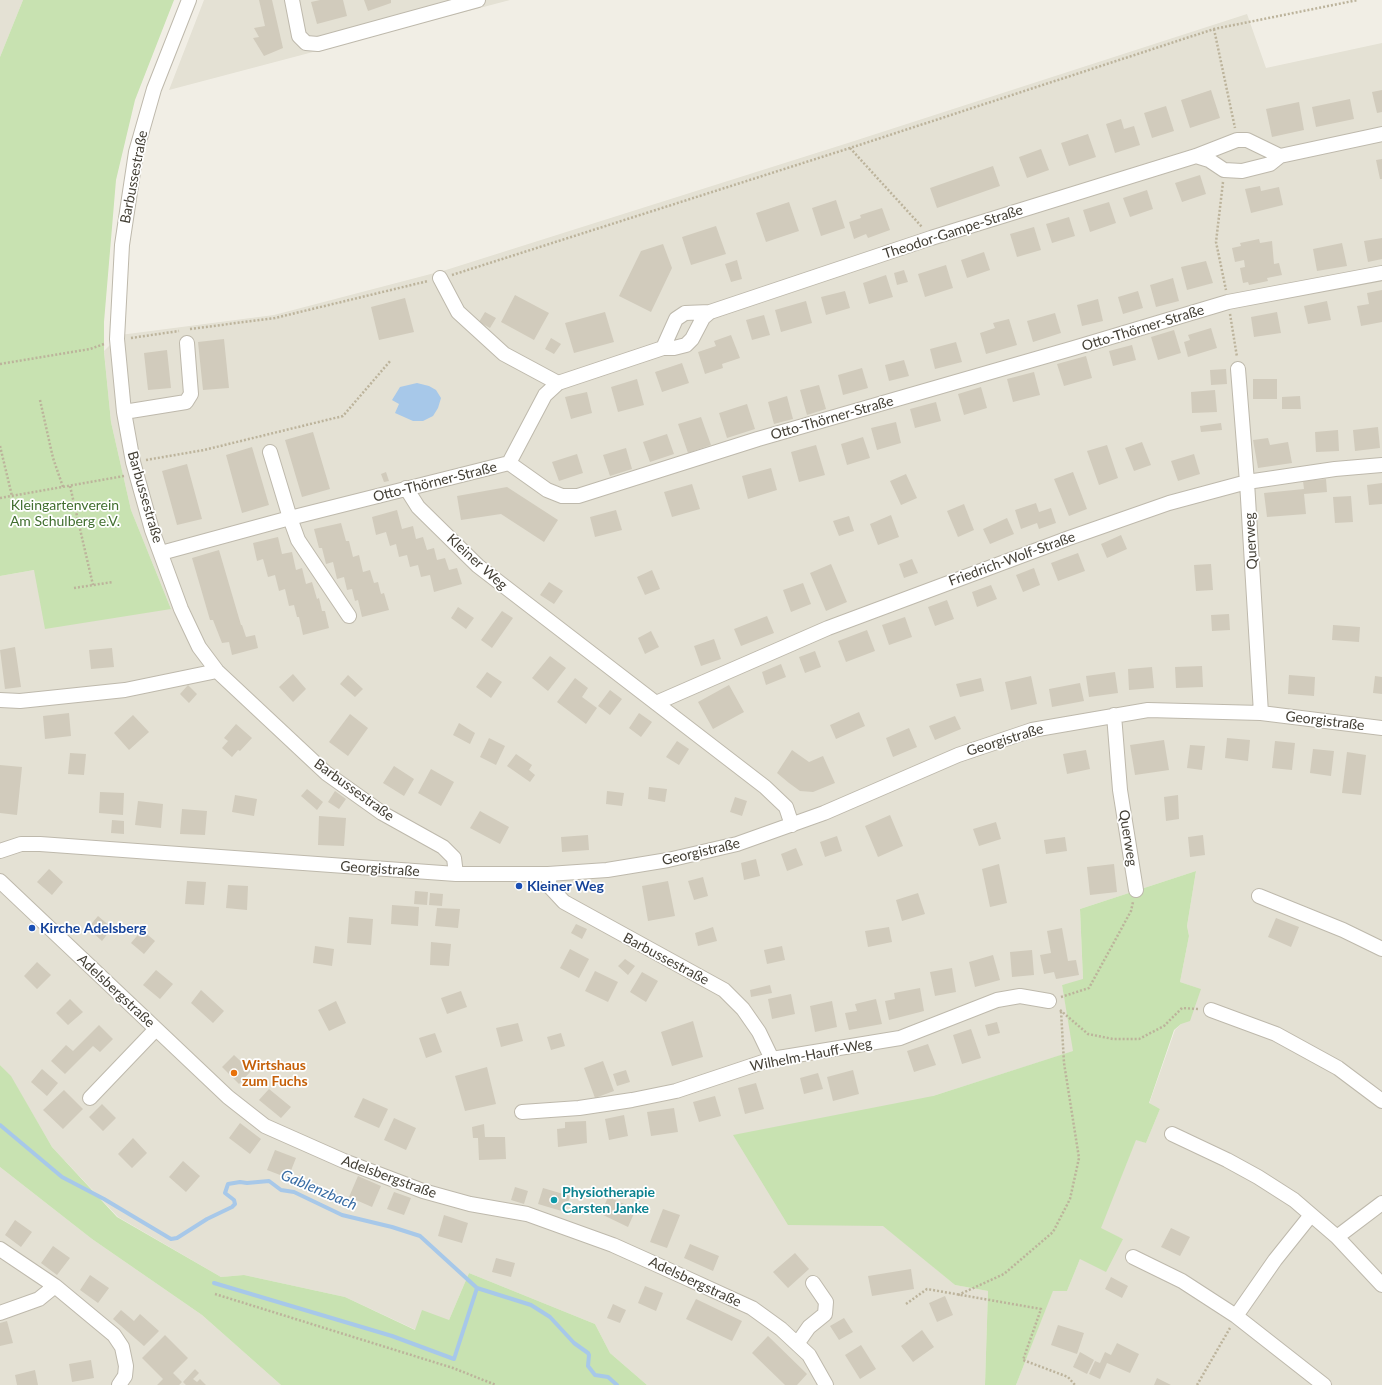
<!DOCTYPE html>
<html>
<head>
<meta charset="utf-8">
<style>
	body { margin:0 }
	canvas { display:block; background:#f1eee5 }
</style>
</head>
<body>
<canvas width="1382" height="1385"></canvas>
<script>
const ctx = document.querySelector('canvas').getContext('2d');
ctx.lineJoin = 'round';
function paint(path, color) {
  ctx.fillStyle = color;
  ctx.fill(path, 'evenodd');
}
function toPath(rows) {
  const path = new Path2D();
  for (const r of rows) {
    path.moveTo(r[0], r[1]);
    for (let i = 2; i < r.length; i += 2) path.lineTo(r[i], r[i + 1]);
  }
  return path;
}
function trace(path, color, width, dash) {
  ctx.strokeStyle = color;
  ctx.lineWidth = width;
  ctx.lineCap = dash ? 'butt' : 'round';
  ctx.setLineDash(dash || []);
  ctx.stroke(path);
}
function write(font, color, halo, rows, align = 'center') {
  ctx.font = font + ' Lato,sans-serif';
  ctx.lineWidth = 3.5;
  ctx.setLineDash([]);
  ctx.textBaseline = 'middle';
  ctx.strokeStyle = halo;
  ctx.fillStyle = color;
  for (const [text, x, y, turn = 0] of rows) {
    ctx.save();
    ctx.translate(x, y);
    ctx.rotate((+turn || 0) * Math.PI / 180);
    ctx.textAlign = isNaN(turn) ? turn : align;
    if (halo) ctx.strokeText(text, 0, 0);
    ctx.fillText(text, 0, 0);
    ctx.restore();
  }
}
paint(toPath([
	[0,0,23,0,0,57],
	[204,0,510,0,169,90],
	[1247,14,1266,68,1382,43,1382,1385,1016,1385,1053,1290,1067,1291,1080,1259,1123,1239,1100,1229,1136,1139,1146,1143,1160,1109,1149,1104,1175,1030,1181,1024,1200,989,1180,982,1189,936,1187,926,1196,871,1080,909,1083,980,1062,985,1074,1051,933,1096,788,1225,883,1225,955,1285,988,1291,985,1385,647,1385,610,1353,595,1324,469,1273,449,1320,416,1330,345,1297,244,1275,221,1277,118,1217,52,1147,11,1077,0,1065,0,576,34,570,171,609,131,510,111,422,104,351,120,335,274,315,446,270,848,143],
	[0,1167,92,1239,202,1315,281,1385,0,1385]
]), '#e4e1d4');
paint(toPath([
	[23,0,174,0,135,100,116,180,104,322,104,352,111,422,131,510,171,609,45,629,34,570,0,576,0,57],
	[1196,871,1187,926,1189,936,1180,982,1201,989,1190,1021,1181,1024,1174,1030,1149,1103,1160,1109,1146,1143,1136,1140,1101,1228,1123,1239,1106,1272,1080,1259,1067,1291,1053,1291,1016,1385,985,1385,988,1291,955,1285,883,1226,788,1225,733,1135,933,1096,1073,1051,1062,985,1083,979,1080,909],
	[0,1065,11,1076,52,1147,117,1217,221,1277,244,1275,345,1297,415,1330,422,1310,449,1320,469,1273,595,1324,610,1353,647,1385,281,1385,202,1315,92,1239,0,1167]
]), '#c8e2b1');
paint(toPath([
	[417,383,429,386,436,390,441,398,438,408,433,416,423,421,413,421,395,413,399,404,392,400,400,387]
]), '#a7c8e9');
trace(toPath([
	[0,1125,62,1177,104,1199,171,1239,177,1238,207,1219,232,1207,235,1204,234,1200,225,1193,228,1184,240,1182,247,1183,269,1181,281,1190,294,1192,342,1215,392,1227,420,1236,477,1288,531,1305,550,1317,574,1343,588,1353,589,1355,588,1366,595,1375,608,1377,617,1385],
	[214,1283,392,1336,454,1359,477,1288]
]), '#a7c8e9', 4);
paint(toPath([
	[259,0,272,0,283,48,264,56,253,38,259,37,254,28,265,26],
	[320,0,343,0,347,16,317,24,311,2],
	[364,0,391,0,391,3,368,11],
	[1211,90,1220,118,1190,128,1181,100],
	[1382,90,1382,112,1377,113,1372,92],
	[1350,99,1354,119,1316,127,1312,107],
	[1299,102,1304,130,1272,137,1266,109],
	[1166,106,1174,131,1152,138,1144,113],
	[1121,119,1124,129,1134,126,1140,145,1115,153,1106,124],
	[1088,134,1096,157,1069,166,1061,143],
	[1041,149,1049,170,1027,178,1019,157],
	[1382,159,1382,179,1380,179,1376,160],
	[993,166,1000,186,937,208,930,188],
	[1200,175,1206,194,1182,202,1175,183],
	[1260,186,1261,191,1279,187,1283,205,1251,213,1245,189],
	[1147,190,1153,209,1130,217,1123,198],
	[836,200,845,228,821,236,812,208],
	[789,202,799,231,766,242,756,213],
	[1109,202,1116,223,1090,232,1083,210],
	[882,208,890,230,868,238,866,234,854,239,849,222,861,218,860,215],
	[1069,217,1075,236,1052,243,1046,224],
	[716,226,726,254,691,265,682,237],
	[1034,227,1041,250,1017,257,1010,234],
	[1382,238,1382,259,1368,262,1364,241],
	[1259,239,1260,243,1272,241,1274,264,1279,263,1282,275,1267,278,1268,281,1249,285,1248,282,1243,283,1240,268,1245,267,1244,260,1235,262,1232,248,1241,246,1240,243],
	[1342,243,1347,266,1317,271,1313,249],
	[663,244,672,268,651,312,619,296,641,251],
	[984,252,990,270,967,278,961,260],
	[737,260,742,279,731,282,725,264],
	[1206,261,1213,283,1187,290,1181,267],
	[946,265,953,288,925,297,918,274],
	[904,270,908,282,897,285,894,273],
	[886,275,893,297,869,304,863,283],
	[1173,278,1179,301,1156,307,1150,285],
	[1382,290,1382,322,1361,326,1357,306,1369,304,1367,293],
	[845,291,850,308,826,315,821,297],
	[1138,291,1143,308,1123,314,1118,297],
	[515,295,549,313,534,340,501,322],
	[405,298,414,332,379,340,371,307],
	[1098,299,1103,321,1082,326,1077,305],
	[806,301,812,323,781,332,775,310],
	[1327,301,1331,320,1308,324,1304,306],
	[485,312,496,318,490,328,479,322],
	[605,312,614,342,574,353,565,323],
	[1277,312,1281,333,1254,337,1251,317],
	[1055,313,1061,333,1033,342,1027,321],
	[764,315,770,335,752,340,746,320],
	[1009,319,1017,345,986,354,980,333,995,328,993,323],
	[1211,328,1217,348,1188,357,1184,342,1190,340,1188,335],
	[1174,330,1181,353,1158,360,1151,337],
	[731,335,740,358,722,364,723,368,705,374,698,352,716,346,714,341],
	[551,338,561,344,554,354,545,349],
	[224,339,229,388,203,390,198,342],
	[956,342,962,362,935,369,930,349],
	[1132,345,1136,360,1113,366,1109,351],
	[167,350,171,388,148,390,144,353],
	[1086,356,1092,378,1064,386,1057,364],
	[904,360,909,376,889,381,885,365],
	[682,363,689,383,662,392,655,372],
	[862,368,868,388,843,395,838,375],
	[1226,369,1227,384,1211,385,1210,370],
	[1034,372,1040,395,1013,402,1007,379],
	[637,379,644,405,618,412,611,387],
	[1253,379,1277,379,1277,399,1253,399],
	[819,385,826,409,807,415,800,390],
	[981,387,987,408,964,415,958,394],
	[1215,390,1217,412,1192,413,1191,392],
	[587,392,592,413,571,419,565,397],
	[787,396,793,419,774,424,768,402],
	[1300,396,1301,409,1282,409,1282,397],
	[936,402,941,421,915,428,910,409],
	[747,404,755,429,727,438,719,413],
	[701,417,711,445,688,453,678,424],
	[896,422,901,443,877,450,871,428],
	[1221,423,1222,430,1201,432,1200,426],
	[1378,427,1380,448,1355,451,1353,430],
	[1338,430,1339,451,1316,452,1315,432],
	[313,432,330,489,302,497,285,440],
	[667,434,674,454,650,462,643,442],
	[863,437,870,458,847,465,841,444],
	[1268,438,1270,445,1288,442,1292,463,1258,468,1253,440],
	[1142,442,1151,465,1134,471,1125,448],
	[816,445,825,475,799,482,791,452],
	[1107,445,1118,478,1099,485,1087,451],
	[252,447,269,505,242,513,226,455],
	[626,448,632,469,610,476,603,455],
	[577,454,583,473,559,481,552,462],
	[1194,454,1200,474,1178,481,1171,461],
	[187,464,202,519,177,525,162,471],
	[771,468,777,490,748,499,742,476],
	[386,472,389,481,384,482,381,474],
	[1073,472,1087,509,1069,516,1054,479],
	[906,474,917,498,901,505,890,481],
	[1326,479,1327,492,1304,494,1306,514,1267,517,1264,493,1304,489,1303,481],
	[1382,483,1382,504,1369,505,1367,485],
	[692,484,700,509,672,517,664,492],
	[507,487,558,520,544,542,501,514,461,520,457,496],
	[1351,496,1353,522,1335,523,1333,497],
	[1036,503,1039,512,1051,508,1056,523,1039,529,1037,523,1021,529,1015,510],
	[964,504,974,530,958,537,947,511],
	[397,510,402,529,413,526,416,539,423,537,427,550,434,548,437,560,445,558,449,570,457,568,462,584,434,592,430,575,421,577,418,565,410,567,407,555,399,557,396,544,390,546,386,532,376,535,372,517],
	[616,510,622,530,595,537,590,517],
	[891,515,899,537,878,545,870,524],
	[849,516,854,531,839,536,833,521],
	[1007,518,1014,534,990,544,983,529],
	[341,523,346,541,349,541,353,557,359,555,363,572,370,570,374,583,378,582,381,594,384,593,389,610,362,617,358,600,355,601,352,589,347,590,344,577,337,579,333,562,326,564,322,548,319,548,314,529],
	[1121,535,1127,549,1107,558,1101,544],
	[278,537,282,554,292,552,296,570,302,568,306,584,312,582,317,599,319,598,322,611,325,611,329,628,303,635,299,617,297,617,294,605,289,606,285,589,279,591,275,575,268,577,263,559,257,561,253,543],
	[219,550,241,625,242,625,246,637,255,635,258,648,232,655,229,642,222,643,213,620,210,620,192,558],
	[1078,553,1085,571,1058,581,1051,563],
	[912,559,918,573,904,578,899,564],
	[831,564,847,602,826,611,810,573],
	[1211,564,1213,590,1196,591,1194,565],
	[1034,568,1040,585,1023,592,1016,575],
	[652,570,660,589,645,595,637,577],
	[549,582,563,591,554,604,540,595],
	[803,583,811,604,791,612,783,590],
	[991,585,997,599,977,607,972,592],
	[947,600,954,619,935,626,928,607],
	[458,607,474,618,466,629,451,618],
	[502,611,513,618,492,648,481,640],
	[1229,614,1230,630,1212,631,1211,615],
	[767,616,774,633,741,646,734,629],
	[905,617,912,637,889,645,882,625],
	[1333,625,1360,627,1359,642,1332,640],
	[867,630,875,651,846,662,838,641],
	[651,631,659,647,645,654,638,638],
	[714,639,721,659,701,666,694,646],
	[15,647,21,687,5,689,0,650],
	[112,648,114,667,91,669,89,650],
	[815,651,821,667,805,673,799,657],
	[550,656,566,668,548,691,532,678],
	[781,664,786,677,766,685,762,672],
	[1202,666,1203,687,1176,688,1175,667],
	[1152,667,1154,688,1129,690,1128,669],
	[487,672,502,682,491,698,476,687],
	[1115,672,1118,693,1089,697,1086,676],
	[293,674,306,689,293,702,279,687],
	[348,675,363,689,355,697,340,684],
	[1289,675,1315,677,1314,696,1288,694],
	[1031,676,1037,704,1011,710,1005,682],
	[1375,676,1382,677,1382,694,1373,693],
	[575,678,588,688,582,697,597,708,586,724,557,702],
	[981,678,984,691,960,697,956,684],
	[1080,683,1084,701,1052,707,1049,689],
	[188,685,197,694,189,703,180,694],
	[729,685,744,712,713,729,698,702],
	[610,690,622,699,610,715,598,706],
	[859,712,865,726,836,739,830,725],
	[69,713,71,736,45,739,43,716],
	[639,713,652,722,641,737,629,728],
	[350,714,368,728,348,756,329,742],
	[133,715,149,732,129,750,114,733],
	[955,716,961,729,935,740,929,726],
	[459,723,475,733,470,744,453,735],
	[236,724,252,738,240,751,238,750,232,757,222,748,228,741,224,738],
	[909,728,917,747,893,757,886,738],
	[489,738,505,746,496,765,480,757],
	[1227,738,1250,740,1248,761,1225,758],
	[1164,740,1169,770,1135,775,1130,745],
	[677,741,689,749,679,765,666,757],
	[1275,741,1295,743,1292,770,1272,768],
	[1190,745,1205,746,1202,770,1187,768],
	[1313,749,1334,751,1331,776,1310,773],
	[792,750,809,762,823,756,835,783,813,792,800,791,789,783,777,773],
	[1086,750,1090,769,1067,774,1063,754],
	[1347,752,1366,755,1361,795,1342,793],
	[70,753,86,754,84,775,68,774],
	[516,754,532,765,529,770,535,775,530,782,507,766],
	[0,765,22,767,17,815,0,813],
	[394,766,414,779,404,796,383,783],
	[431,769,454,782,441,806,418,793],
	[649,787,667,789,665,802,648,799],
	[307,789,323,802,317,810,301,796],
	[335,791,346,799,339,809,328,802],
	[607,791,624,793,622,806,606,804],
	[100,792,124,793,123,815,99,813],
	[235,795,257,799,254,816,232,812],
	[1178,795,1179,819,1166,821,1164,797],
	[735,797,747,801,742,816,730,812],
	[138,801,163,804,161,828,135,825],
	[182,809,207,811,205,835,180,834],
	[480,811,509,827,500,844,470,828],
	[890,815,903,846,878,857,865,826],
	[319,816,346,818,344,846,318,845],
	[112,820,124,821,124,834,111,833],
	[996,822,1001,839,979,846,973,829],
	[588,835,589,850,562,852,561,837],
	[1203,835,1205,855,1190,857,1188,837],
	[837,836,842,851,825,857,820,842],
	[1065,837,1067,851,1046,854,1044,840],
	[796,848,803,865,787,871,781,854],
	[756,859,760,876,744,880,741,863],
	[999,864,1007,903,990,907,982,869],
	[1114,864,1117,892,1090,895,1087,867],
	[49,869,63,882,52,895,37,882],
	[703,877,708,896,694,900,688,881],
	[187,881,206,882,204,905,185,904],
	[668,881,675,916,648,921,642,886],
	[228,885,248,886,247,910,226,908],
	[415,891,428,892,427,905,414,904],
	[430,893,443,894,442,906,429,905],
	[918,893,925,914,902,921,896,900],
	[392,905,419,907,418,926,391,924],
	[437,908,460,909,458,928,435,926],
	[98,916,112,928,102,941,88,928],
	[349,917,373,919,371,945,347,943],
	[1276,918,1299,927,1291,947,1268,937],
	[576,924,587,929,582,939,571,933],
	[713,927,717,941,698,946,695,933],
	[889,927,892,942,868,947,865,931],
	[1062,928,1068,961,1076,960,1079,975,1056,979,1054,972,1044,974,1040,955,1051,953,1047,931],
	[142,930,155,941,144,954,131,943],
	[431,942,451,944,449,966,430,965],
	[315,946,334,949,332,966,313,963],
	[782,946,785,960,767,964,764,950],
	[570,949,589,959,579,978,560,968],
	[1032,950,1034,975,1012,977,1010,952],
	[993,955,1000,980,975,987,969,962],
	[625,959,635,966,628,975,618,966],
	[37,962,51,975,37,989,24,976],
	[952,968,956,992,935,996,930,972],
	[156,970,173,984,160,999,143,985],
	[595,971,618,982,608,1002,585,991],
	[642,972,658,981,646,1002,630,992],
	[770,985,772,993,751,997,750,990],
	[920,988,924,1011,889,1020,885,1001,895,999,894,993],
	[201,990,224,1011,213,1023,191,1003],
	[461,991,467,1007,447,1014,441,998],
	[791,994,795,1014,772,1019,768,999],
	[70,999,83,1012,68,1025,56,1013],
	[876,999,882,1024,849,1030,845,1013,857,1011,855,1004],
	[336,1001,346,1023,329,1031,318,1010],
	[832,1001,837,1027,815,1032,810,1006],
	[693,1021,703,1057,672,1066,661,1032],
	[997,1022,1000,1033,988,1036,985,1025],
	[518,1023,523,1041,501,1047,496,1028],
	[99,1025,113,1039,100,1052,93,1046,65,1074,51,1061,66,1045,73,1051],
	[971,1029,981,1058,962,1064,953,1035],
	[435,1033,442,1052,426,1058,419,1038],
	[561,1033,565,1046,551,1050,547,1037],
	[928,1044,936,1065,914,1072,907,1051],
	[234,1055,251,1071,239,1084,222,1067],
	[603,1061,614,1091,595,1098,584,1068],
	[487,1067,496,1104,465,1111,455,1076],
	[42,1069,58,1083,47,1096,31,1082],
	[626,1070,630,1082,617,1086,613,1074],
	[853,1070,859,1094,833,1101,827,1077],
	[818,1073,823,1089,804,1094,800,1078],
	[756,1083,764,1109,745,1114,738,1088],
	[269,1089,291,1107,281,1118,259,1100],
	[64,1090,83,1109,63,1129,43,1110],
	[715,1096,721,1116,699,1122,693,1102],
	[363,1098,388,1109,379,1128,354,1117],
	[102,1104,116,1118,103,1131,89,1117],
	[674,1108,678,1132,651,1136,647,1112],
	[624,1115,628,1136,609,1140,605,1119],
	[394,1118,416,1128,406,1150,384,1140],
	[586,1121,587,1143,558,1147,557,1129,565,1128,565,1122],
	[240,1123,261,1139,250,1154,229,1138],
	[484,1124,485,1137,505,1137,506,1159,479,1160,478,1138,473,1138,472,1127],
	[133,1138,147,1153,132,1168,118,1154],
	[275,1150,296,1158,288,1178,267,1170],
	[183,1161,200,1176,186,1192,169,1177],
	[358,1176,381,1186,372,1207,349,1197],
	[515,1187,528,1191,524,1204,511,1200],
	[543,1188,570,1196,565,1212,538,1204],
	[394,1192,411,1198,404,1215,387,1209],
	[608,1197,636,1209,628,1227,601,1214],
	[663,1209,680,1215,667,1248,650,1242],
	[444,1215,468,1223,462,1243,438,1236],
	[15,1220,32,1232,21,1247,5,1235],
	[1171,1228,1190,1237,1180,1256,1161,1247],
	[690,1244,719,1256,713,1271,684,1258],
	[53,1246,70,1258,57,1275,41,1263],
	[795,1253,809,1269,788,1288,773,1272],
	[496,1258,515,1263,511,1277,492,1272],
	[911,1269,914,1289,872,1296,868,1276],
	[90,1275,109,1288,98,1303,80,1290],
	[1111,1277,1128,1286,1122,1298,1105,1289],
	[645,1286,663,1293,656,1311,638,1303],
	[945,1296,953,1315,937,1322,929,1303],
	[696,1299,742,1321,732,1341,686,1319],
	[613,1304,626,1310,620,1323,607,1318],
	[121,1310,134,1321,140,1314,159,1331,144,1346,113,1319],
	[844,1318,853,1332,839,1340,830,1326],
	[7,1321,13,1343,0,1346,0,1323],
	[1058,1325,1084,1333,1077,1354,1051,1345],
	[922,1330,934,1347,913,1362,901,1346],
	[165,1335,188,1358,173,1373,182,1382,179,1385,157,1385,163,1379,142,1358],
	[768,1336,807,1374,797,1385,785,1385,752,1353],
	[1117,1343,1139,1354,1130,1373,1107,1363,1100,1379,1089,1374,1095,1361,1100,1363,1105,1352,1111,1355],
	[861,1345,876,1369,860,1379,845,1355],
	[1080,1352,1094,1360,1087,1374,1073,1367],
	[91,1360,94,1378,72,1382,69,1364],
	[195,1369,199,1373,193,1379,197,1382,200,1379,206,1385,186,1385,183,1382],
	[35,1370,38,1385,17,1385,15,1375],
	[1157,1378,1171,1385,1154,1385]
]), '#d1cbbc');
const minor = toPath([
	[189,0,154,89,136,152,122,245,117,339,124,412,133,462,152,530,181,609,199,647,217,671,326,773,382,813,443,847,454,858,456,874],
	[292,0,299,36,306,43,318,44,478,0],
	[1196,156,1209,160,1224,170,1242,171,1270,164,1280,156,1382,134],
	[440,278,458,312,504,354,558,383],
	[663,348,676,319,685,313,710,312,931,238,1196,156,1237,140,1247,140,1280,156],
	[1238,369,1247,482,1261,713],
	[124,412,186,402,191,394,187,343],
	[270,452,290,518,298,540,349,616],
	[509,463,545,395,558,383,663,348,674,348,686,345,692,339,703,318,710,312],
	[406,488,418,507,478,566,765,787,786,807,792,825],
	[161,553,290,518,509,463,547,490,562,496,578,496,758,439,1074,348,1228,302,1382,273],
	[0,700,20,701,125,690,217,671],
	[656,703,828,628,1069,538,1169,503,1247,482,1335,469,1382,465],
	[1114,715,1120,790,1136,890],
	[0,851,21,844,40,844,456,874,548,874,607,870,668,860,737,844,824,813,958,755,1032,730,1148,710,1261,713,1382,728],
	[548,874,550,887,564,902,724,990,743,1009,759,1032,772,1059],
	[0,881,228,1097,265,1126,344,1161,423,1191,470,1204,527,1214,613,1245,662,1267,752,1308,781,1329,809,1355,826,1385],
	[1259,896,1343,930,1382,949],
	[1211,1010,1276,1034,1338,1068,1382,1101],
	[90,1098,156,1029],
	[522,1112,579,1108,632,1100,676,1091,772,1059,900,1038,997,1000,1020,996,1049,1001],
	[1172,1134,1227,1160,1258,1177,1294,1200,1337,1237,1382,1285],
	[1337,1237,1382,1203],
	[0,1249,55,1286,114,1335,122,1347,126,1366,125,1376,119,1385],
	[1133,1257,1182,1281,1236,1316,1324,1385],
	[0,1313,39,1299,55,1286],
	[1236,1316,1275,1260,1311,1215],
	[797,1344,809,1327,825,1314,826,1302,813,1283]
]);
trace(minor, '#beb9ac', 16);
trace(toPath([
	[1214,29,1235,128],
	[850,148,922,227],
	[1223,182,1216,242,1226,290],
	[452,275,850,148,1214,29,1358,0],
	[1230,314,1237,357],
	[190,329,275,318,428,281],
	[131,338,179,331],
	[0,364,90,349,104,344],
	[40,400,53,458,63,487],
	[0,446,12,496],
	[146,460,204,450,343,416,391,360],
	[70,486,93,585],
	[0,498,124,476],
	[74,588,113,582],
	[1061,997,1089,988,1131,911,1133,902],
	[1060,1010,1088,1034,1113,1039,1139,1039,1164,1026,1182,1008,1198,1009],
	[215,1294,453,1368,496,1385],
	[958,1295,1004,1274,1053,1232,1070,1199,1079,1158,1064,1063,1061,1011],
	[906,1304,927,1289,1041,1309,1023,1360,1068,1377,1075,1385],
	[1197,1385,1230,1328]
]), '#bcb39b', 2.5, [2, 2]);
trace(minor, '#fff', 14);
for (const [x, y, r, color] of [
	[519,886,4,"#1a4fb4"],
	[32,928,4,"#1a4fb4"],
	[234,1073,4,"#e8710a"],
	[554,1200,4,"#0f9aa8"]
]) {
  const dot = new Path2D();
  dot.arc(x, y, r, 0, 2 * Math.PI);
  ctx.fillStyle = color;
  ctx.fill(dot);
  trace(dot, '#fff', 1.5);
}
write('14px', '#433f35', '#fff', [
	["Barbussestraße",134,177,-79],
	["Theodor-Gampe-Straße",953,232,-18],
	["Otto-Thörner-Straße",1143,328,-17],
	["Otto-Thörner-Straße",832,418,-16],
	["Otto-Thörner-Straße",435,482,-14],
	["Barbussestraße",145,497,74],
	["Querweg",1251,541,-93],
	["Friedrich-Wolf-Straße",1012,559,-20],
	["Kleiner Weg",477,562,42],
	["Georgistraße",1325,721,7],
	["Georgistraße",1005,740,-17],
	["Barbussestraße",354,790,36],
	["Querweg",1128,838,81],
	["Georgistraße",701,852,-13],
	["Georgistraße",380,869,4],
	["Barbussestraße",666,959,28],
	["Adelsbergstraße",116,991,43],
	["Wilhelm-Hauff-Weg",811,1055,-11],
	["Adelsbergstraße",389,1177,20],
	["Adelsbergstraße",695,1282,25]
]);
write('14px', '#416e2f', '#fff', [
	["Kleingartenverein",65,505],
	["Am Schulberg e.V.",65,521]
]);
write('bold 14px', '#164399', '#fff', [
	["Kleiner Weg",527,886],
	["Kirche Adelsberg",40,928]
], 'left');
write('bold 14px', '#c56008', '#fff', [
	["Wirtshaus",242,1065],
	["zum Fuchs",242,1081]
], 'left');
write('bold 14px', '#0d838f', '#fff', [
	["Physiotherapie",562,1192],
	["Carsten Janke",562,1208]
], 'left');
write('italic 15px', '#396da4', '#fff', [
	["Gablenzbach",319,1190,23]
]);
</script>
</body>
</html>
